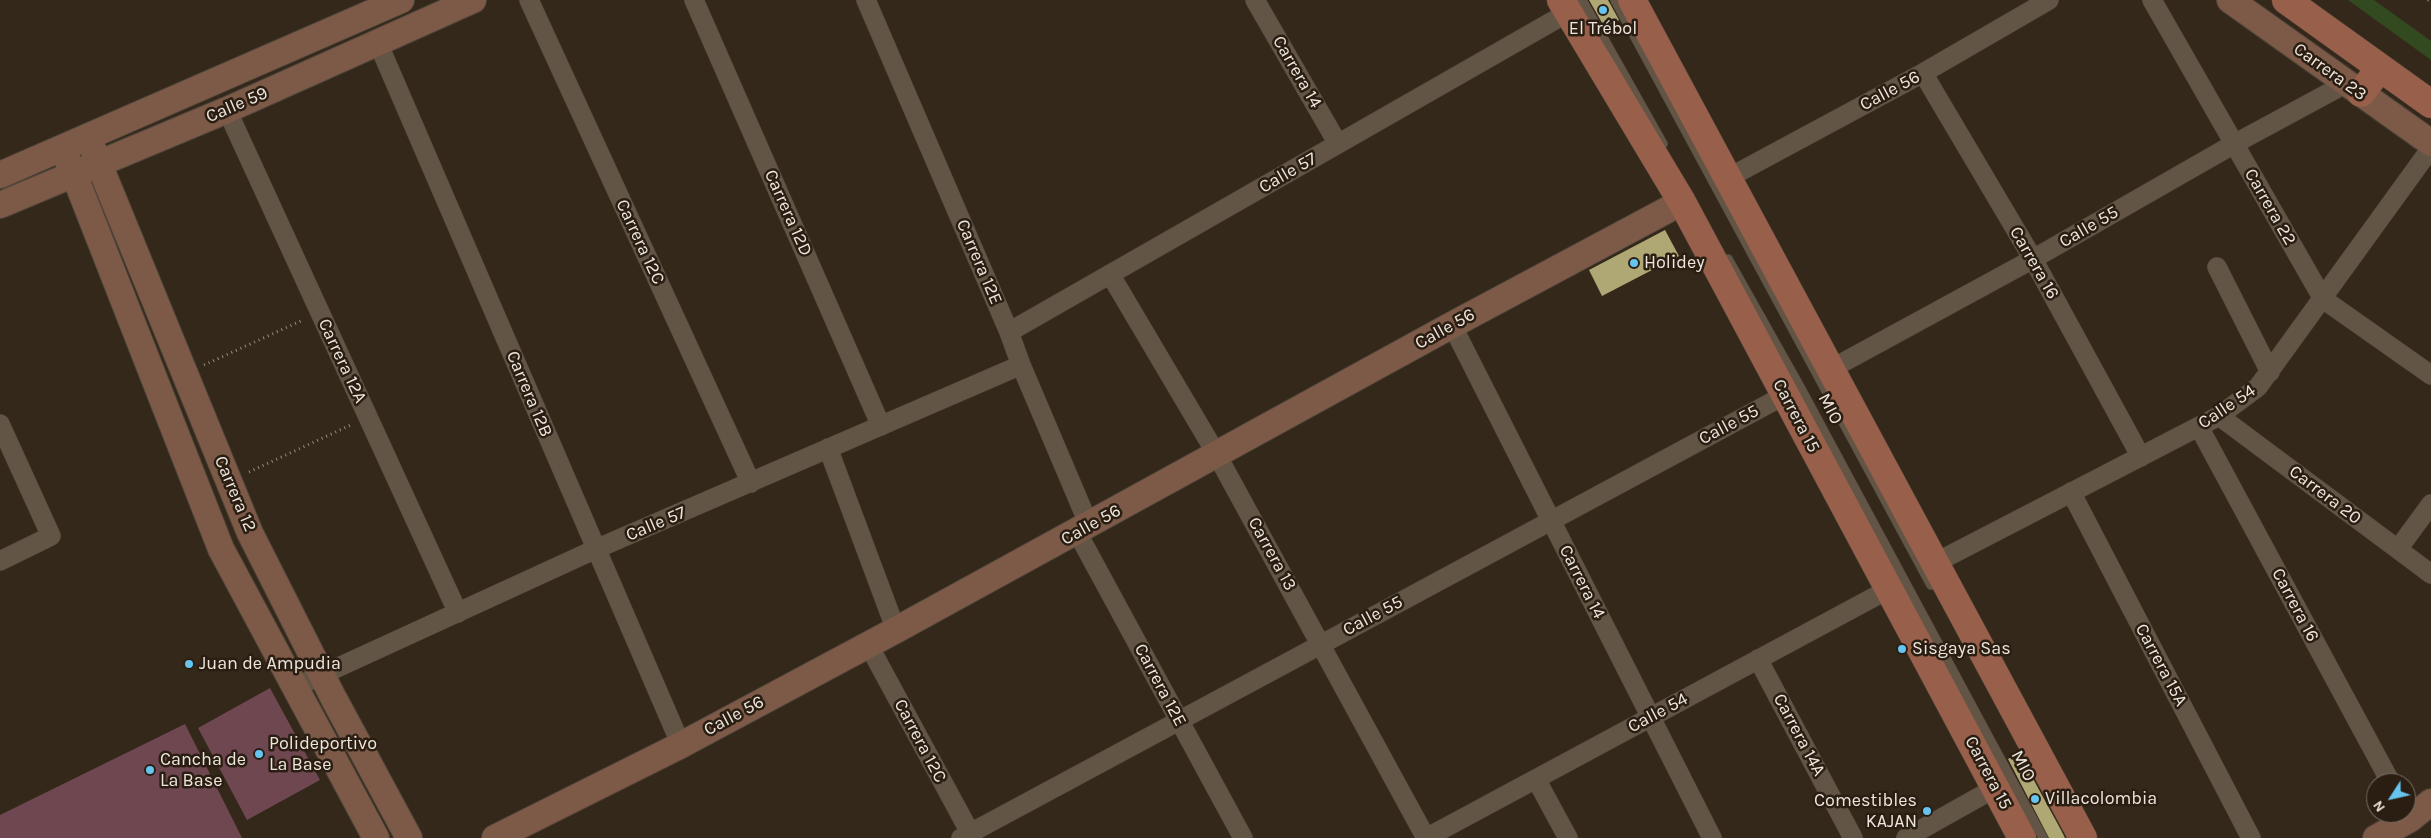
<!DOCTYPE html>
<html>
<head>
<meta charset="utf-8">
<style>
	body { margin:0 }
	#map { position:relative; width:2431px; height:838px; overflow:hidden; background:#34281b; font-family:Karla,sans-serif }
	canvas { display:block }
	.north { position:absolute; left:2366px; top:773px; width:50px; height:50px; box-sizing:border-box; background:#2a1e12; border:1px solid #786e63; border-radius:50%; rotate:235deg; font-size:14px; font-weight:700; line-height:20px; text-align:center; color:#eee6dd }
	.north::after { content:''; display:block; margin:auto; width:18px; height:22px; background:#66c4ef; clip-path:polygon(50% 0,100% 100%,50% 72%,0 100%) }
</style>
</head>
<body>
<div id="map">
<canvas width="2431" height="838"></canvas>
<div class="north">N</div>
</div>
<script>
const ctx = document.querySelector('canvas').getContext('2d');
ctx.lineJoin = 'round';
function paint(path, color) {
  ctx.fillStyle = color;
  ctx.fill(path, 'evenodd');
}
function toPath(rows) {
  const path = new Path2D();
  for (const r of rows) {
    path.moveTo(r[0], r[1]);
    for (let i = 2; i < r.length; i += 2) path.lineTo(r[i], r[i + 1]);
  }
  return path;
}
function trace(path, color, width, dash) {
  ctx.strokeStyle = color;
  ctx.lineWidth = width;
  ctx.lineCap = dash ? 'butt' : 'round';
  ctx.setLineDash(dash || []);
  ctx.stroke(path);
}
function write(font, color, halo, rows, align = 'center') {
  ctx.font = font + ' Karla,sans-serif';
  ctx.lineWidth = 5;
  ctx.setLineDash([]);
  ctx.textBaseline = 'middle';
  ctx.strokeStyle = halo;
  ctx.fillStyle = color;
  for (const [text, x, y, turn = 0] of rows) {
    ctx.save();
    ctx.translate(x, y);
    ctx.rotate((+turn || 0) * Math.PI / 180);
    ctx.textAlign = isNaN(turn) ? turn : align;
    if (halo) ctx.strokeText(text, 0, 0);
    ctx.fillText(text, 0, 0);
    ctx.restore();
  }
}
paint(toPath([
	[270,688,320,780,247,820,198,728],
	[185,724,242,838,0,838,0,815]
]), '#6f4751');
paint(toPath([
	[2348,0,2374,0,2431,41,2431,60]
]), '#334a21');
paint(toPath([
	[1589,0,1608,0,1619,20,1605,28],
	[1665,230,1679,256,1602,296,1589,270],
	[2019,753,2061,830,2065,838,2049,838,2008,759]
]), '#b0a874');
const lane = toPath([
	[1582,0,1663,144],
	[1615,0,1931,585],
	[1728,259,1800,387,2043,838]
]);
const street = toPath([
	[529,0,751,483],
	[694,0,881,426],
	[866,0,1009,332,1021,365,1089,525],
	[1255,0,1338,144],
	[2152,0,2323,299,2431,375],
	[378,43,681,745],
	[1923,73,2033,259,2141,457],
	[227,110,458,613],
	[1728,178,1923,73,2049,0],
	[2217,267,2270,372],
	[1110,274,1217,455,1426,838],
	[1452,325,1712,838],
	[1009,332,1567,13],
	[1831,369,2033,259,2234,144,2347,83],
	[2219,416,2431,574],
	[0,424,51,536,0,561],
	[2199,427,2391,783],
	[828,448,896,630],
	[2071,492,2251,838],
	[1077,532,1243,838],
	[2398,549,2431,504],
	[1935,563,2219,416,2258,387,2431,148],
	[868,644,973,838],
	[1758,659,1853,838],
	[293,688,596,549,1021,365],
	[1536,779,1568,838],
	[961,838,1785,395],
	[1426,838,1889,589],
	[1906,838,1995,788]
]);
const secondary = toPath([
	[2230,0,2431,143],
	[88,137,250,533,334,699,409,838],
	[62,148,74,174,221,549,376,838],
	[0,175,401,0],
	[0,205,227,110,473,0],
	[495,838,681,745,896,630,1452,325,1682,202],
	[2376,838,2410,819,2431,802]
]);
const primary = toPath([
	[1561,0,1682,202,2022,838],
	[1632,0,2083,838],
	[2286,0,2431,104],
	[2361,93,2380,68]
]);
trace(lane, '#4e4439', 10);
trace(street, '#4e4439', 20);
trace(secondary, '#4e4439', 28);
trace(primary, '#4e4439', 29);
trace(toPath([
	[2428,0,2431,2],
	[204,365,303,320],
	[249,472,353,424]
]), '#948a80', 3, [1, 4]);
trace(lane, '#625546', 9);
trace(street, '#625546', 19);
trace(secondary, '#7d5a48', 26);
trace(primary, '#985f4b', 28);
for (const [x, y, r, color] of [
	[1603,10,5,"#66c4ef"],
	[1634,263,5,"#66c4ef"],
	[1902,649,5,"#66c4ef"],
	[189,664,5,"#66c4ef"],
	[259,754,5,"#66c4ef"],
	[150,770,5,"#66c4ef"],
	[2035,799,5,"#66c4ef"],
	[1927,811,5,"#66c4ef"]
]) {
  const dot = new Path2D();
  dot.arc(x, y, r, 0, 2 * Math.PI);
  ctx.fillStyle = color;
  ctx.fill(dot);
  trace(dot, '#2a1e12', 2);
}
write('18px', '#eee6dd', '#2a1e12', [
	["El Trébol",1603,29,"center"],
	["Holidey",1644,263],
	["Sisgaya Sas",1912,649],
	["Juan de Ampudia",199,664],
	["Polideportivo",269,744],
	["La Base",269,765],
	["Cancha de",160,760],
	["La Base",160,781],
	["Villacolombia",2045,799],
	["Comestibles",1917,801,"right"],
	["KAJAN",1917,822,"right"]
], 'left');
write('18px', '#eee6dd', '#2a1e12', [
	["Carrera 14",1297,72,60],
	["Carrera 23",2330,72,36],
	["Calle 56",1890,91,-28],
	["Calle 59",237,105,-23],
	["Calle 57",1288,173,-30],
	["Carrera 22",2270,207,60],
	["Carrera 12D",788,213,66],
	["Calle 55",2089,227,-30],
	["Carrera 12C",640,242,65],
	["Carrera 12E",979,262,67],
	["Carrera 16",2034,263,60],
	["Calle 56",1445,329,-29],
	["Carrera 12A",342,361,65],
	["Carrera 12B",529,394,67],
	["Calle 54",2227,407,-34],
	["MIO",1830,409,62],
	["Carrera 15",1796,416,62],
	["Calle 55",1729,425,-28],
	["Carrera 12",235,494,67],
	["Carrera 20",2325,495,37],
	["Calle 57",656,524,-23],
	["Calle 56",1091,525,-29],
	["Carrera 13",1272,554,61],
	["Carrera 14",1582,582,63],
	["Carrera 16",2295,605,62],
	["Calle 55",1373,616,-28],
	["Carrera 15A",2161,665,62],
	["Carrera 12E",1160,685,62],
	["Calle 54",1658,713,-28],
	["Calle 56",734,716,-28],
	["Carrera 14A",1799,735,62],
	["Carrera 12C",920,741,62],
	["MIO",2023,766,62],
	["Carrera 15",1988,773,62]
]);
</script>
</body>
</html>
